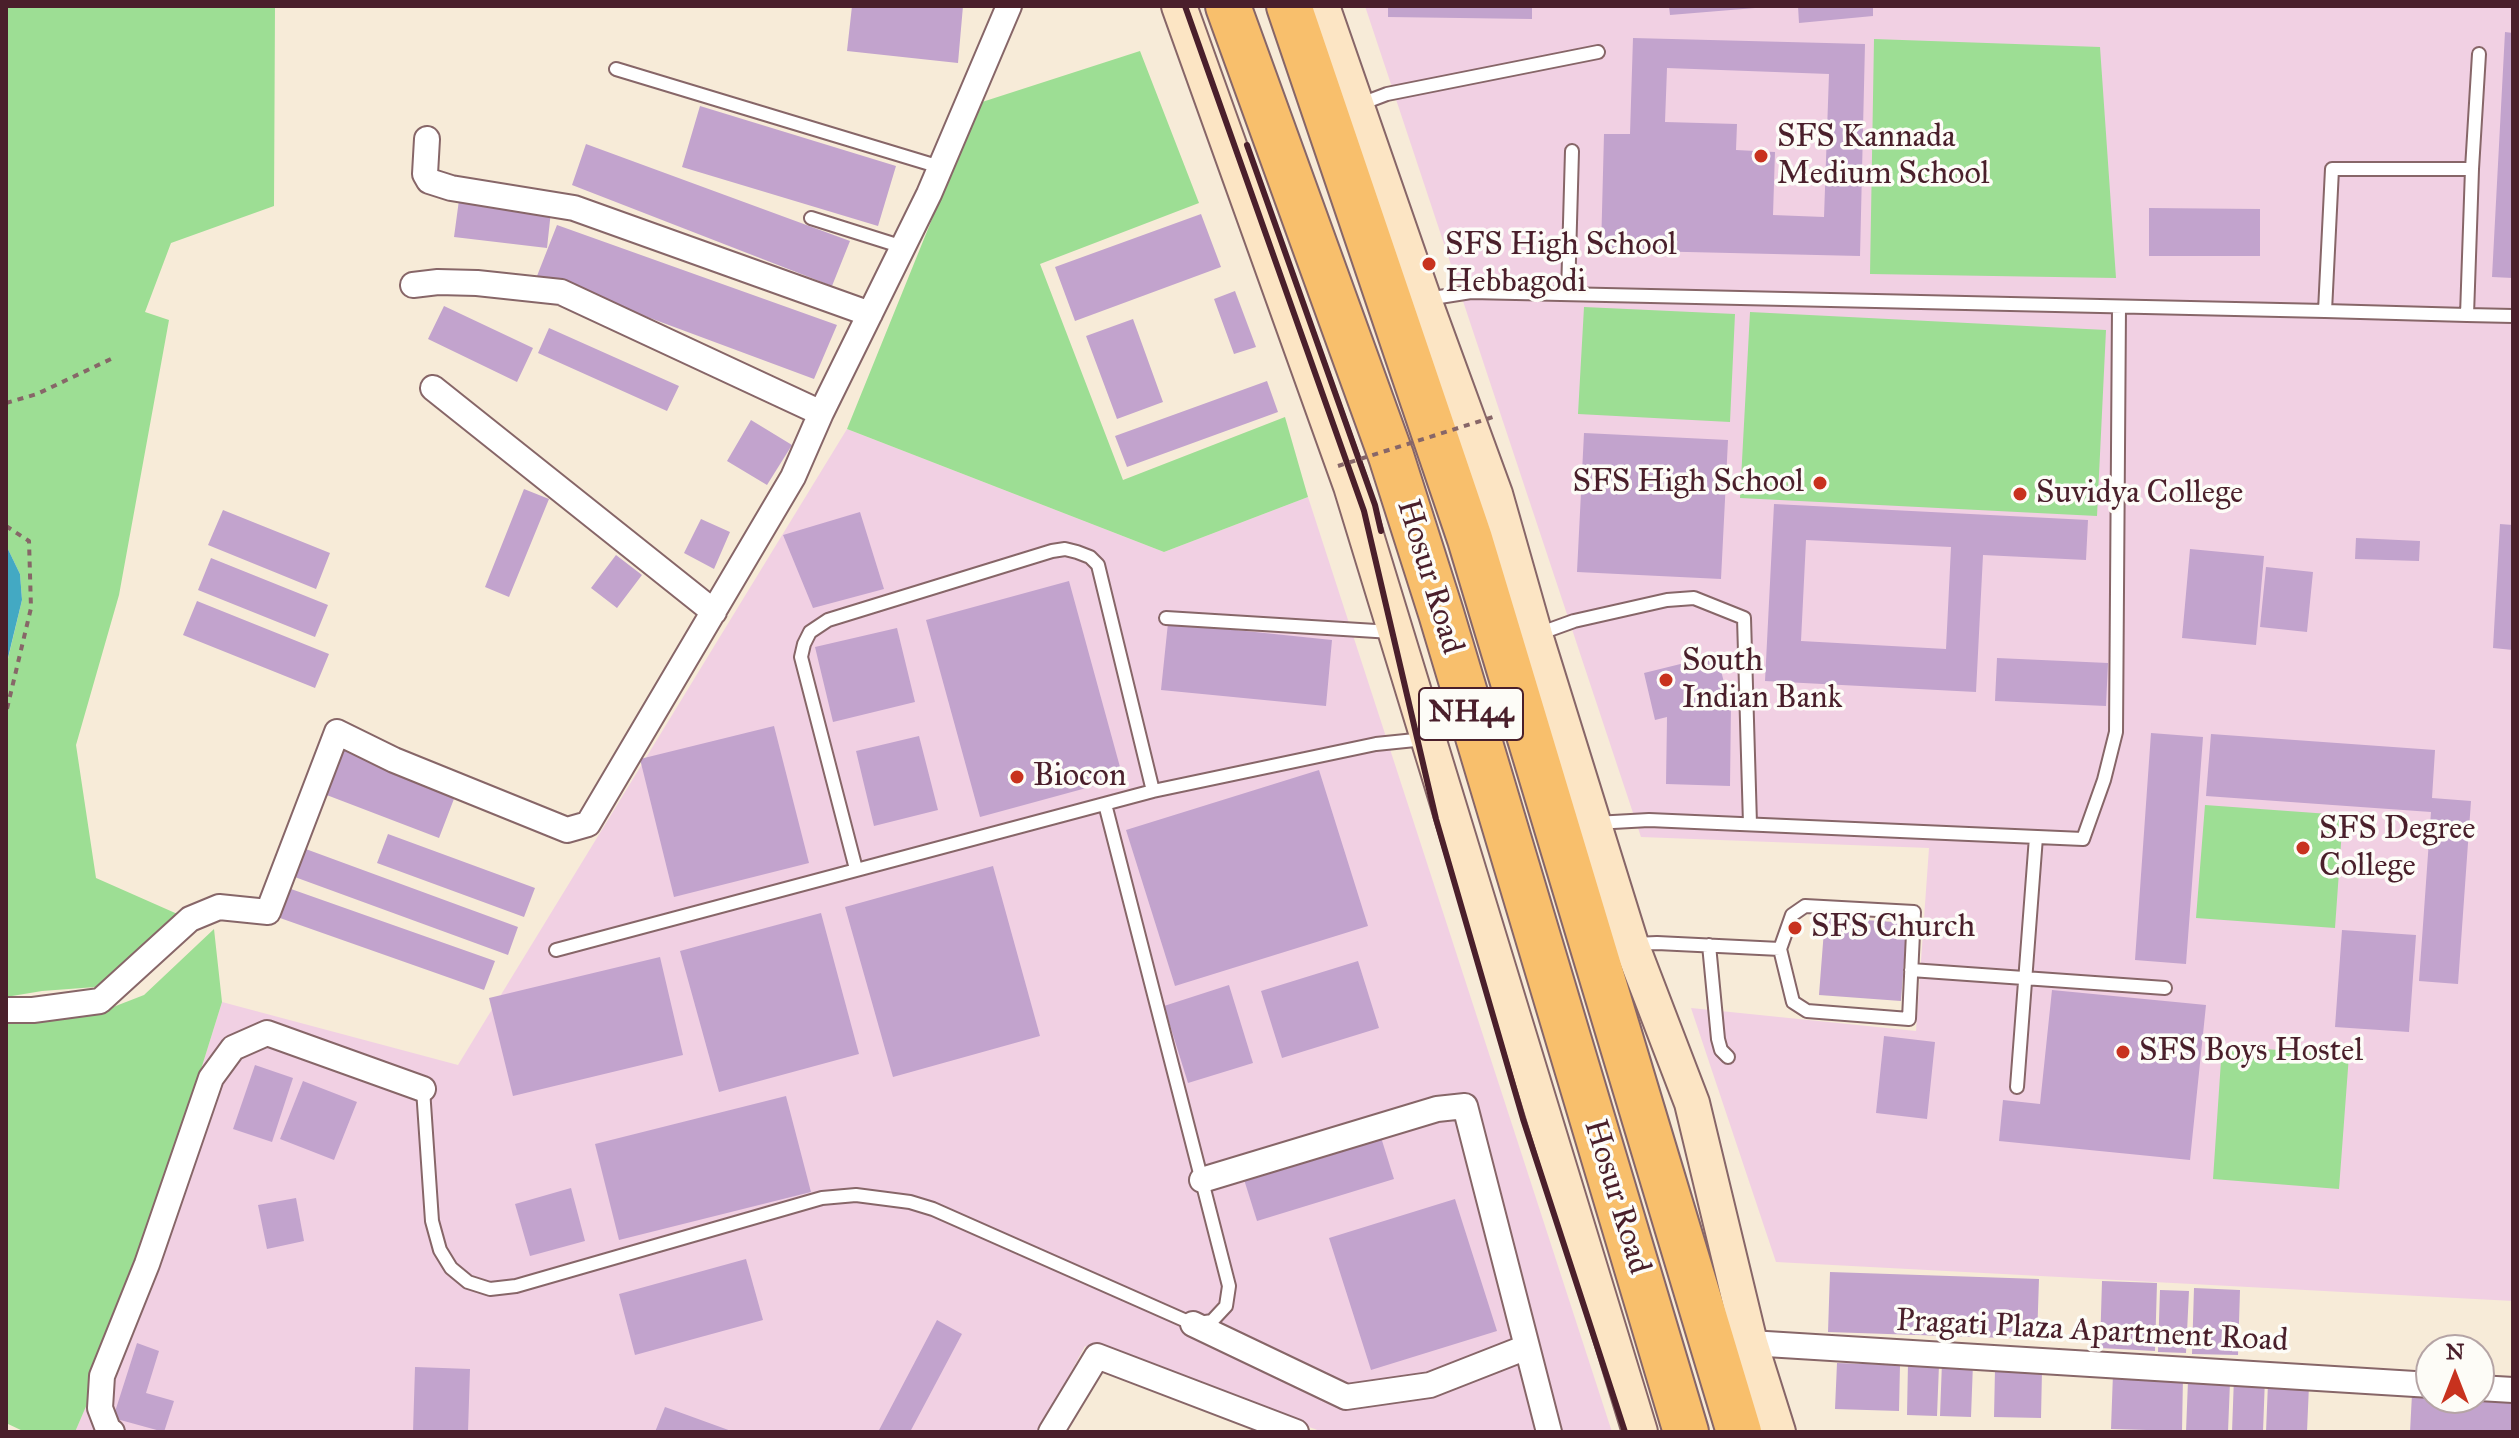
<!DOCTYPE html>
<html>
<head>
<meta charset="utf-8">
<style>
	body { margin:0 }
	#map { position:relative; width:2519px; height:1438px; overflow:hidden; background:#f7ebd8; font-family:"IM FELL Great Primer",serif }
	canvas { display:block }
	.frame { position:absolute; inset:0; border:8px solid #4a1f2b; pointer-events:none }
	.north { position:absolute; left:2415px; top:1334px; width:80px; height:80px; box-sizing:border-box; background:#fdfcf7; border:2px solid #b5a4a5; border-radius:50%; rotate:0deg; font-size:22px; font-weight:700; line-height:32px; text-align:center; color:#4a1f2b }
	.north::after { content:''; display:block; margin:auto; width:28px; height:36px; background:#c8321e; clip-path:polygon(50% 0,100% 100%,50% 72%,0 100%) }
</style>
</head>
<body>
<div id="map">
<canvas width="2519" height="1438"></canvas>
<div class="frame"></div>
<div class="north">N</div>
</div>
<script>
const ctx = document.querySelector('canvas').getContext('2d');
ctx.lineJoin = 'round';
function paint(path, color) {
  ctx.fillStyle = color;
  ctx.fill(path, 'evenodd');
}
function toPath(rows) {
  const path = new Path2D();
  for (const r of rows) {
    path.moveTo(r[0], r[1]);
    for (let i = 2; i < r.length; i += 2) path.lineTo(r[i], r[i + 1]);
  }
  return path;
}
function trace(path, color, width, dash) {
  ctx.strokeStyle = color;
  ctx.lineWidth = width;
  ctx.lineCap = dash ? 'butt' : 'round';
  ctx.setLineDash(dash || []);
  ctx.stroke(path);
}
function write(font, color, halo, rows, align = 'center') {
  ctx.font = font + ' "IM FELL Great Primer",serif';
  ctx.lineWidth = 7;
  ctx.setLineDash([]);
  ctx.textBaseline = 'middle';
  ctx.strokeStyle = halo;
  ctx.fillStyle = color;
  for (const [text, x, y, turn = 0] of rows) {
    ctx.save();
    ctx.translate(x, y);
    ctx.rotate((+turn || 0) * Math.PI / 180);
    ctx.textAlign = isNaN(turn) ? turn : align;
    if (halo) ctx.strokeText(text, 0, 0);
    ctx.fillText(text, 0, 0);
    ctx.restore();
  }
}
paint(toPath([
	[1365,6,2513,6,2513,1301,1776,1262,1691,1008,1916,1031,1929,848,1641,837],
	[847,429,1164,552,1308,497,1612,1432,1323,1432,1085,1346,1039,1432,75,1432,122,1323,222,1002,458,1065]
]), '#f1d0e3');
paint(toPath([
	[6,6,275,6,274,206,171,243,145,312,169,320,119,595,76,745,96,878,182,916,109,986,42,991,6,997,6,667,22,600,20,574,6,545],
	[1874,39,2100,47,2116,278,1870,274],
	[1140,51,1199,203,1040,264,1123,480,1285,417,1308,497,1164,552,847,429,979,103],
	[1584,307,1735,314,1730,422,1578,414],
	[1750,312,2106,330,2097,516,1740,498],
	[2205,805,2343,815,2335,928,2196,918],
	[214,929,222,1002,122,1323,75,1432,25,1432,6,1423,6,1018,90,1016,144,995],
	[2222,1046,2349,1055,2339,1189,2213,1179]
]), '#9dde94');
paint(toPath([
	[6,545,20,574,22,600,6,666]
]), '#43a9c3');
paint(toPath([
	[852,6,963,6,958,63,847,51],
	[1388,6,1532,6,1532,19,1388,17],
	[1669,6,1755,6,1755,8,1670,15],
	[1798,6,1873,6,1873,16,1799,23],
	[2505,32,2513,33,2513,278,2492,277],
	[1633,38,1865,44,1860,256,1601,250,1604,134,1630,134],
	[1667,68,1829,74,1824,217,1773,215,1775,152,1736,150,1737,124,1665,122],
	[700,106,896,166,878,226,682,167],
	[586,144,850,241,832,286,572,185],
	[459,200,551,211,547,248,454,237],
	[2149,208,2260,209,2260,256,2149,256],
	[1201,214,1221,267,1075,321,1055,267],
	[557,225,837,325,814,379,537,276],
	[1235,291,1256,347,1234,354,1214,299],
	[444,306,533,348,517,382,428,339],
	[1133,319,1163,402,1117,419,1086,336],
	[549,328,679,386,667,411,538,353],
	[1267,381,1278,412,1127,467,1115,436],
	[751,420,792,445,767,485,727,461],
	[1584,433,1728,440,1721,579,1577,572],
	[524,489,549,499,509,597,485,587],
	[1774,504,2088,520,2086,560,1983,555,1976,692,1765,681],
	[1806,540,1951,547,1946,649,1801,641],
	[223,510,330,553,316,589,208,545],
	[860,512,884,589,813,608,783,535],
	[701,519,730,532,714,569,684,553],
	[2500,524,2513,525,2513,650,2493,648],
	[2356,538,2420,541,2419,561,2355,559],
	[2190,549,2264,556,2256,645,2182,638],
	[616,555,642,575,617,608,591,588],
	[211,558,328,605,315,637,198,590],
	[2266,567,2313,572,2307,632,2260,627],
	[1069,581,1123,778,980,817,926,620],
	[197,601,329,654,315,688,183,635],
	[1168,623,1332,640,1326,706,1161,690],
	[897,628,915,702,833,722,815,647],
	[1717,655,1729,702,1720,705,1731,703,1730,786,1666,784,1667,717,1655,720,1644,673],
	[1997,658,2108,663,2106,706,1995,701],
	[774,726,809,863,674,897,640,759],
	[2151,733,2203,737,2186,964,2135,960],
	[2211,734,2435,750,2432,798,2471,801,2458,984,2419,981,2431,812,2206,796],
	[919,736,938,810,874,826,856,751],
	[341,748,457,791,439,838,324,794],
	[1319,770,1368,926,1175,986,1126,830],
	[388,834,535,888,524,917,377,863],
	[303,848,518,927,508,955,292,876],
	[993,866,1040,1036,893,1077,845,907],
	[291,889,495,961,484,990,280,918],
	[821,913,859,1054,719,1092,680,951],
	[1825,917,1907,923,1901,1001,1819,995],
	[2342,930,2416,935,2409,1032,2335,1027],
	[660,957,683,1055,513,1096,489,998],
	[1358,961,1379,1028,1282,1058,1261,991],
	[1229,985,1253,1063,1188,1083,1164,1006],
	[2052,990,2206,1005,2190,1160,1999,1141,2003,1100,2040,1104],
	[1884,1036,1935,1042,1927,1119,1876,1113],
	[255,1065,293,1078,272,1142,233,1129],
	[303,1081,357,1102,334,1160,280,1139],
	[786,1096,811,1192,619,1240,595,1144],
	[1379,1131,1394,1179,1257,1221,1242,1173],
	[571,1188,585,1241,530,1256,515,1204],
	[296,1198,304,1241,267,1249,258,1205],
	[1455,1199,1497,1331,1371,1370,1329,1238],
	[746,1259,763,1320,635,1355,619,1294],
	[1830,1272,2039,1279,2037,1339,1828,1332],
	[2102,1281,2157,1283,2155,1351,2100,1348],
	[2194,1288,2240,1290,2238,1355,2192,1354],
	[2160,1290,2189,1291,2186,1353,2158,1352],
	[937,1320,962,1334,910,1432,878,1432],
	[137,1343,159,1351,146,1393,174,1401,164,1432,113,1418],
	[1942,1362,1973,1363,1971,1417,1940,1416],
	[1837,1363,1900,1365,1899,1411,1835,1409],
	[1908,1363,1939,1365,1937,1416,1907,1415],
	[415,1367,470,1369,468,1432,413,1432],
	[1995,1369,2042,1370,2041,1418,1994,1417],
	[2113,1373,2183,1376,2182,1431,2111,1429],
	[2234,1377,2265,1378,2263,1432,2232,1432],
	[2188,1381,2230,1382,2228,1432,2186,1432],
	[2268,1383,2309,1385,2307,1432,2266,1432],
	[2412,1394,2431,1395,2431,1398,2513,1401,2513,1432,2410,1432],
	[665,1407,734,1432,655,1432]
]), '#c2a3cd');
const lane = toPath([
	[616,69,940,167],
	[1358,105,1387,94,1598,52],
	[811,218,903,247],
	[1568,294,1572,151],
	[1427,299,1471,292,2325,311,2332,169,2472,169,2479,54],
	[2325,311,2467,315,2472,169],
	[2467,315,2513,316],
	[1166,618,1392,632],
	[1538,634,1574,621,1667,600,1694,598,1744,618,1750,824],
	[1595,823,1649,820,2083,839,2104,780,2116,732,2119,307],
	[856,869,801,657,804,644,810,632,828,620,1052,551,1065,549,1077,552,1090,557,1098,565,1153,791],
	[1634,944,1657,943,1780,949,1792,915,1805,906,1914,912,1909,1019,1807,1011,1793,1002,1780,949],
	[1709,945,1718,1039,1721,1050,1728,1057],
	[556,950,1153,791,1376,744,1425,739],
	[1911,970,2165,988],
	[2017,1087,2036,837],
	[423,1089,432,1221,440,1250,451,1268,468,1282,490,1289,516,1286,822,1198,856,1195,910,1202,933,1209,1193,1324,1212,1321,1226,1306,1229,1286,1105,804]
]);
const street = toPath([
	[427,139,425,174,429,181,451,188,574,208,870,314],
	[413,285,438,282,477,283,561,292,821,413],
	[433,388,714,612],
	[6,1010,33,1010,100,1001,190,919,219,907,268,912,337,732,394,760,567,830,588,824,793,477,821,413,929,194,1009,6],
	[1202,1180,1437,1109,1465,1106,1549,1432],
	[1193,1324,1346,1397,1430,1385,1527,1347],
	[1750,1343,2431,1385],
	[2479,1388,2513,1390],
	[112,1432,108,1429,100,1408,102,1376,147,1264,211,1078,233,1048,267,1033,423,1089],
	[1051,1432,1097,1356,1296,1432]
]);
const secondary = toPath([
	[1179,6,1351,486,1640,1432],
	[1322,6,1424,300,1495,494,1535,635,1631,944,1692,1103,1750,1343,1778,1432]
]);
const highway = toPath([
	[1228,6,1391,456,1441,613,1686,1432],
	[1289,6,1470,539,1739,1432]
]);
trace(lane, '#876668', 16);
trace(street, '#876668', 28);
trace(secondary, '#876668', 38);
trace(highway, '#876668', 48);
trace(toPath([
	[6,403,37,394,113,358],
	[6,526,29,541,31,608,6,713]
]), '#876668', 4, [6, 6]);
trace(lane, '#fff', 12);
trace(street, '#fff', 24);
trace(secondary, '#fce5c4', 34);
trace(highway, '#f8bf6c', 44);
trace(toPath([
	[1185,6,1364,511,1436,819,1523,1119,1625,1432],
	[1247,145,1375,505,1381,531]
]), '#4a1f2b', 6);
trace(toPath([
	[1338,466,1493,417]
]), '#876668', 4, [6, 6]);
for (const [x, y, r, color] of [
	[1761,156,8,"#c8321e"],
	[1429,264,8,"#c8321e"],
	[1820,483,8,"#c8321e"],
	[2020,494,8,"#c8321e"],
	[1666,680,8,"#c8321e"],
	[1017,777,8,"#c8321e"],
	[2303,848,8,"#c8321e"],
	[1795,928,8,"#c8321e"],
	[2123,1052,8,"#c8321e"]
]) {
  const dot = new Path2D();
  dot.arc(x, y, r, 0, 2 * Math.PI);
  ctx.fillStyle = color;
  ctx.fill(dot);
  trace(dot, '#fdfcf7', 3);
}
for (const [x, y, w] of [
	[1471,714,104]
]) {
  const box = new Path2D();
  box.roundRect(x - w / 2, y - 26, w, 52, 6);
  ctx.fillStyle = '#fdfcf7';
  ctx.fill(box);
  trace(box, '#4a1f2b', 2);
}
write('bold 30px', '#4a1f2b', null, [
	["NH44",1471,714]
]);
write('32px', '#4a1f2b', '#fdfcf7', [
	["SFS Kannada",1777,138],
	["Medium School",1777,175],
	["SFS High School",1445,246],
	["Hebbagodi",1445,283],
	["SFS High School",1804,483,"right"],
	["Suvidya College",2036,494],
	["South",1682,662],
	["Indian Bank",1682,699],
	["Biocon",1033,777],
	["SFS Degree",2319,830],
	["College",2319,867],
	["SFS Church",1811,928],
	["SFS Boys Hostel",2139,1052]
], 'left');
write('32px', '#4a1f2b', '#fdfcf7', [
	["Hosur Road",1429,577,73],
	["Hosur Road",1616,1197,73],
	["Pragati Plaza Apartment Road",2092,1332,3]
]);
</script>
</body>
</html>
